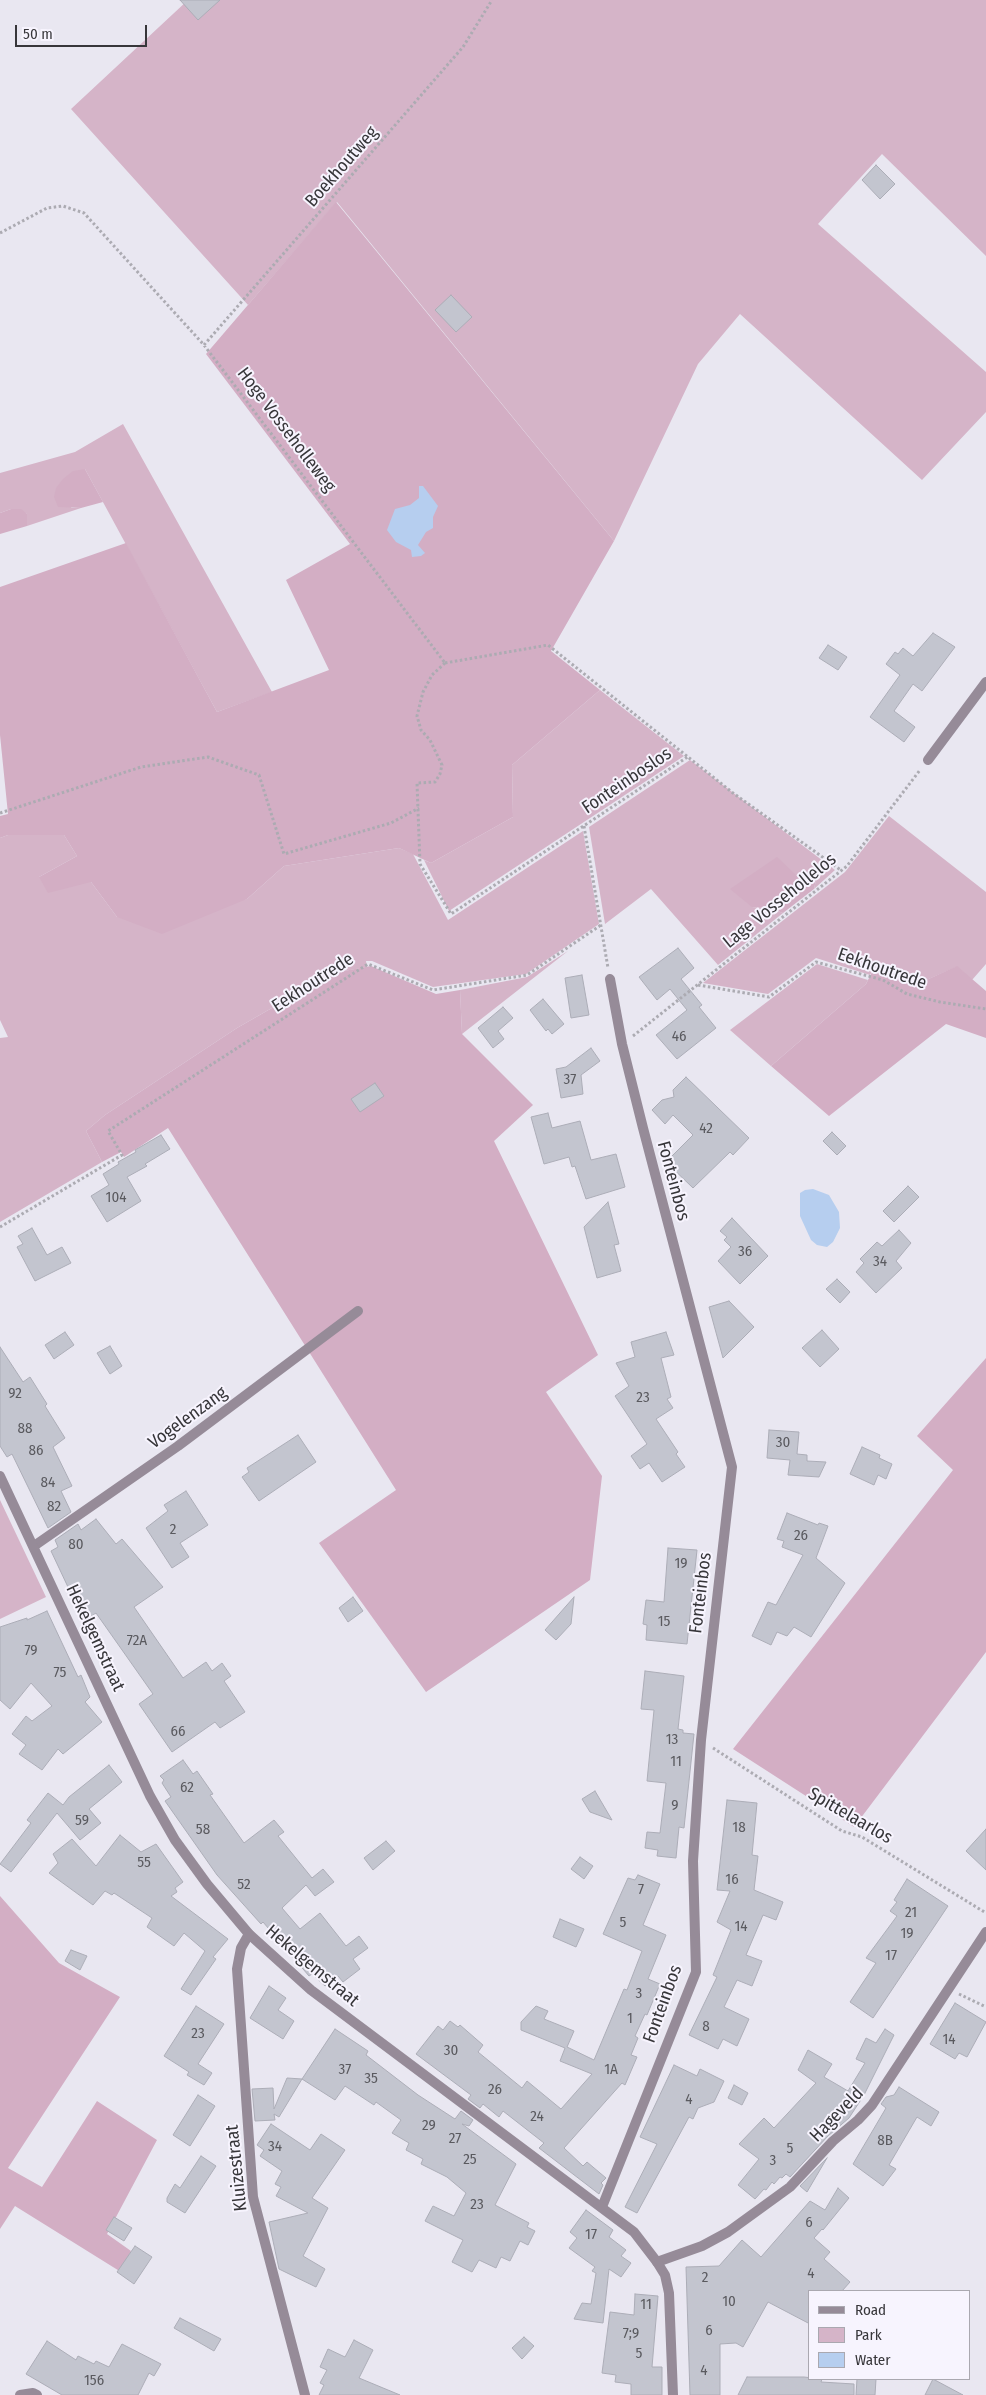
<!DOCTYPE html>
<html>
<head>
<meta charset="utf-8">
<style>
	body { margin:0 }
	#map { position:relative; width:986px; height:2395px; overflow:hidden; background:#e9e7f1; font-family:"Fira Sans Condensed",sans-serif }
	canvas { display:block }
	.legend { position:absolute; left:808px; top:2290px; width:162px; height:90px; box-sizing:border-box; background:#f7f4fe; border:1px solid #aaa8b0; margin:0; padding:6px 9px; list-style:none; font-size:15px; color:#37363a }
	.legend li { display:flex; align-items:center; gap:10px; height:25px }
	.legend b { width:25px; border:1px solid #aaa8b0 }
	.scale { position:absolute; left:15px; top:25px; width:132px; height:22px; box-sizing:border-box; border:2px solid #37363a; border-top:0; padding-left:6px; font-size:15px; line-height:18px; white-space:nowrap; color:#37363a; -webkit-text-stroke:4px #f7f4fe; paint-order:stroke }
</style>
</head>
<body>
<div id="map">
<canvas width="986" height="2395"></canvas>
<ul class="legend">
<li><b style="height:6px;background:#968b98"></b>Road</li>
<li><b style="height:14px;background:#d5b4c8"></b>Park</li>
<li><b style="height:14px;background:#b6ceef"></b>Water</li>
</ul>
<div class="scale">50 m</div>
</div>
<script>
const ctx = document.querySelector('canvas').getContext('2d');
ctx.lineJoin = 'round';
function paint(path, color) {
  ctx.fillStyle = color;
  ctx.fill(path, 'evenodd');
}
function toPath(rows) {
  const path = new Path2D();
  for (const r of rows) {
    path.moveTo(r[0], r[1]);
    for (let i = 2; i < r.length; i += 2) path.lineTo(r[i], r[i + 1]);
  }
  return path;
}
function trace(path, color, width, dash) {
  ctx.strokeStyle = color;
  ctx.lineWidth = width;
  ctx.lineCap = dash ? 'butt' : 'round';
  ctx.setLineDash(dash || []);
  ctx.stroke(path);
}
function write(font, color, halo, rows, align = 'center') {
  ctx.font = font + ' "Fira Sans Condensed",sans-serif';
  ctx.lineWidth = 4;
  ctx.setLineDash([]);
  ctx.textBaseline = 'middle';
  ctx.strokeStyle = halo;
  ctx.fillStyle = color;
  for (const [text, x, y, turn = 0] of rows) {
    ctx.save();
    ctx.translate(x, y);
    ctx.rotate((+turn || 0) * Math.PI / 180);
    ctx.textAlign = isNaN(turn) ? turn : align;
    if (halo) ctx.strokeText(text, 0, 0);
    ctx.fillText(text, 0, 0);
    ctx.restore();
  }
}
paint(toPath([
	[188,0,986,0,986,256,882,154,818,224,986,372,986,412,922,480,740,314,698,364,614,541,337,202,248,305,71,109],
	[123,424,272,692,217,712,85,469,71,508,81,508,27,526,27,514,11,509,0,513,0,473,75,452],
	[600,690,684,756,449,911,424,860,431,863,513,817,512,765],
	[690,760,835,870,814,889,816,880,806,874,797,876,752,907,772,909,783,913,718,965,651,889,605,924,589,827],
	[889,816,986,892,986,964,972,980,956,967,922,982,873,970,870,975,816,958,768,994,703,983,845,872],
	[583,831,599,924,526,974,433,987,372,961,366,961,367,967,333,973,237,1028,105,1115,86,1131,102,1162,0,1222,0,1038,8,1037,0,1020,0,838,8,835,64,835,77,856,39,877,91,882,117,917,247,899,284,866,399,848,413,854,448,920],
	[568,951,462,1034,460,990,527,977],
	[817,964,868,980,866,984,771,1066,730,1030],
	[0,1500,46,1597,0,1619]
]), '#d5b4c8');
paint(toPath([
	[336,202,614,541,551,651,600,690,512,765,513,817,431,863,399,848,284,866,247,899,162,934,117,917,91,882,48,893,39,877,77,856,64,835,8,835,0,838,0,816,8,814,0,735,0,587,126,543,217,712,329,670,286,580,350,544,206,354],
	[85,469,103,502,81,508,58,507,54,497,56,488,63,479,73,471],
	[11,509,21,509,27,514,27,526,0,534,0,513],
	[777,857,797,876,806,874,813,875,816,880,814,889,783,913,772,909,752,907,730,889],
	[371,966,436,994,460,990,462,1034,533,1105,494,1141,598,1355,546,1392,602,1476,590,1580,426,1692,319,1543,396,1490,168,1128,124,1157,121,1152,102,1162,86,1131,105,1115,237,1028,333,973],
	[957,966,986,991,986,1038,946,1024,829,1116,771,1066,866,984,873,970,922,982],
	[986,1358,986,1652,854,1827,733,1749,953,1470,917,1436],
	[0,1896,59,1963,120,1997,8,2168,42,2187,97,2101,157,2140,107,2234,131,2251,121,2272,15,2206,0,2229]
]), '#d3aec4');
paint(toPath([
	[419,486,423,486,438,506,433,517,433,528,426,532,418,545,425,553,421,556,412,557,411,550,396,542,387,530,395,509,410,505,419,498],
	[813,1189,829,1195,839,1212,840,1228,833,1242,827,1247,817,1245,811,1240,800,1216,800,1193,805,1190]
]), '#b6ceef');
const building = toPath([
	[180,0,220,0,198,20,180,0],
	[876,165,895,184,880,199,862,180,876,165],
	[451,295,472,317,456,332,435,310,451,295],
	[933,633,955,647,922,691,913,684,894,711,915,727,904,742,870,717,900,675,886,664,895,652,898,654,903,648,913,656,933,633],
	[828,645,847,657,838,670,819,658,828,645],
	[678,948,694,968,681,979,702,1005,699,1007,716,1028,677,1059,656,1035,687,1010,670,989,657,1000,639,977,678,948],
	[582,975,589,1015,571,1018,565,978,582,975],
	[543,999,564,1024,552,1034,548,1029,546,1031,530,1010,543,999],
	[503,1007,513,1018,498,1031,504,1039,493,1048,478,1028,503,1007],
	[591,1048,600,1061,581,1075,583,1094,561,1098,556,1069,566,1067,591,1048],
	[686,1077,749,1138,733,1155,730,1152,693,1188,666,1162,693,1135,673,1115,665,1124,652,1110,662,1100,674,1097,673,1090,686,1077],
	[375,1083,384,1096,360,1112,351,1099,375,1083],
	[548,1113,552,1128,580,1121,591,1160,616,1154,625,1187,586,1199,575,1166,572,1167,569,1157,544,1164,531,1117,548,1113],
	[832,1132,846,1146,837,1155,823,1141,832,1132],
	[161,1135,170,1149,145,1164,147,1166,127,1177,141,1201,107,1222,91,1196,109,1185,103,1174,119,1164,118,1162,136,1152,135,1150,161,1135],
	[908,1186,919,1197,894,1222,883,1211,908,1186],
	[608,1202,619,1244,614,1245,621,1271,597,1278,584,1227,608,1202],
	[732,1218,768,1256,740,1284,718,1261,731,1247,724,1240,727,1237,720,1231,732,1218],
	[32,1228,47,1255,62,1247,71,1263,35,1281,17,1247,23,1244,18,1236,32,1228],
	[899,1230,911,1243,896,1261,902,1268,876,1293,856,1272,864,1263,860,1259,877,1242,882,1246,899,1230],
	[837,1279,850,1292,840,1303,826,1289,837,1279],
	[729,1301,754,1327,723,1358,709,1307,729,1301],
	[822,1330,839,1349,820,1367,802,1348,822,1330],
	[65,1332,74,1345,54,1359,45,1345,65,1332],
	[666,1332,674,1355,661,1358,671,1397,667,1399,673,1408,656,1419,678,1452,676,1454,685,1467,662,1482,649,1463,640,1469,631,1456,647,1444,615,1396,629,1386,616,1363,635,1357,631,1342,666,1332],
	[110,1346,122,1366,110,1374,97,1353,110,1346],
	[0,1347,23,1382,30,1377,47,1404,45,1406,65,1438,53,1447,72,1486,61,1491,71,1512,48,1528,12,1454,7,1457,0,1446,0,1347],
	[769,1430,799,1432,797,1454,807,1455,807,1461,826,1462,819,1477,788,1475,790,1460,767,1458,769,1430],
	[298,1435,316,1462,259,1501,242,1477,249,1472,247,1468,298,1435],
	[862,1447,880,1455,879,1458,892,1464,886,1479,878,1475,874,1485,850,1474,862,1447],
	[186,1491,208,1525,180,1543,189,1557,172,1568,146,1528,168,1511,164,1505,186,1491],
	[787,1513,818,1525,819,1523,828,1526,816,1558,845,1583,811,1637,794,1627,787,1636,777,1632,771,1645,752,1636,768,1602,776,1605,803,1555,782,1547,784,1541,777,1539,787,1513],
	[96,1519,116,1544,122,1539,163,1587,134,1607,183,1678,206,1662,212,1671,222,1663,231,1676,224,1681,245,1712,220,1728,215,1722,172,1752,139,1704,153,1694,96,1613,84,1621,51,1551,58,1547,55,1540,78,1524,81,1530,96,1519],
	[668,1548,697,1550,687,1644,646,1640,647,1625,643,1624,646,1600,664,1602,668,1548],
	[353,1597,363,1611,348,1622,339,1608,353,1597],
	[574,1597,571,1624,556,1640,545,1630,574,1597],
	[47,1611,78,1677,81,1675,90,1697,85,1702,102,1722,63,1754,58,1749,42,1770,19,1754,26,1745,12,1734,26,1716,32,1721,52,1706,31,1683,10,1709,0,1700,0,1627,27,1618,27,1620,47,1611],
	[645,1671,684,1676,678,1729,683,1730,683,1733,694,1734,684,1828,679,1827,676,1858,657,1856,658,1850,645,1848,647,1832,660,1833,666,1783,647,1781,654,1710,641,1709,645,1671],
	[183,1760,193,1774,197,1771,213,1794,210,1795,244,1843,274,1820,284,1832,278,1836,312,1878,323,1869,334,1882,315,1896,306,1885,282,1908,300,1929,320,1913,346,1946,359,1936,368,1948,353,1959,360,1969,343,1982,338,1976,325,1986,312,1974,309,1976,263,1922,261,1924,217,1875,165,1801,171,1797,162,1783,164,1780,160,1776,183,1760],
	[109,1765,122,1782,89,1809,101,1823,80,1840,57,1813,11,1872,0,1864,31,1823,27,1820,48,1793,63,1805,69,1797,109,1765],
	[595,1791,612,1820,590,1812,582,1799,595,1791],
	[727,1800,757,1803,752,1855,758,1856,754,1890,783,1902,776,1920,763,1915,746,1955,762,1961,752,1986,737,1980,724,2007,749,2019,737,2046,723,2039,718,2049,689,2035,717,1977,713,1975,731,1930,717,1922,730,1891,717,1890,727,1800],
	[986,1829,986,1870,966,1851,986,1829],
	[120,1835,141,1852,156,1844,183,1882,175,1888,177,1892,171,1896,228,1939,213,1957,216,1959,191,1995,181,1989,205,1951,184,1933,174,1946,147,1927,152,1918,114,1893,112,1895,105,1891,93,1905,49,1873,58,1863,53,1854,72,1839,96,1866,120,1835],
	[386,1841,395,1851,373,1870,364,1858,386,1841],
	[580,1857,593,1866,584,1879,571,1869,580,1857],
	[638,1875,660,1884,643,1925,666,1935,648,1979,660,1984,647,2015,645,2014,635,2036,638,2038,631,2055,637,2057,625,2085,622,2083,564,2148,583,2166,587,2162,606,2178,601,2183,603,2185,599,2194,539,2148,544,2143,503,2111,499,2117,483,2104,480,2108,468,2099,471,2095,416,2054,438,2026,443,2030,450,2021,458,2027,460,2025,483,2045,478,2052,522,2088,527,2081,561,2109,592,2074,560,2061,565,2048,521,2030,521,2022,536,2006,548,2011,544,2019,574,2031,567,2047,594,2060,624,1989,627,1990,642,1951,603,1934,628,1878,635,1880,638,1875],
	[907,1879,948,1906,873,2018,850,2002,876,1963,866,1958,897,1916,890,1911,897,1902,894,1900,907,1879],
	[560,1919,584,1929,576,1947,553,1937,560,1919],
	[71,1950,87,1956,80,1970,65,1961,71,1950],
	[269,1986,286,1998,278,2010,294,2021,283,2039,250,2018,269,1986],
	[955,2003,986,2022,967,2057,959,2053,955,2059,930,2044,955,2003],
	[196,2006,224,2024,198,2064,212,2073,204,2085,187,2075,189,2072,164,2056,196,2006],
	[335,2029,368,2051,366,2055,418,2095,455,2119,461,2111,473,2120,469,2126,462,2124,516,2164,495,2205,529,2223,527,2227,535,2231,528,2245,520,2241,510,2261,501,2257,496,2268,479,2260,472,2272,452,2262,463,2240,425,2221,433,2206,454,2216,466,2193,447,2177,421,2164,423,2159,406,2150,409,2143,392,2133,401,2120,376,2102,374,2105,345,2086,335,2100,302,2079,279,2117,274,2114,275,2120,255,2121,252,2089,273,2088,274,2109,287,2078,302,2079,335,2029],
	[885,2029,894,2035,864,2095,849,2118,828,2136,790,2177,786,2174,782,2178,780,2177,774,2184,772,2182,766,2190,764,2189,755,2199,738,2185,759,2159,739,2144,764,2118,774,2128,816,2083,798,2070,808,2050,832,2064,824,2077,848,2091,865,2063,856,2059,866,2038,876,2043,885,2029],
	[674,2065,697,2076,700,2069,724,2081,714,2102,698,2108,693,2119,689,2117,637,2213,625,2207,657,2144,640,2137,674,2065],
	[734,2085,748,2093,742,2105,728,2098,734,2085],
	[899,2087,939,2112,931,2126,917,2117,889,2165,896,2169,883,2186,853,2164,886,2108,881,2104,886,2097,894,2095,899,2087],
	[198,2095,215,2106,190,2146,173,2135,198,2095],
	[271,2124,310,2150,321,2134,345,2150,312,2198,328,2208,303,2256,325,2269,316,2287,279,2269,269,2222,308,2213,276,2196,281,2187,275,2184,282,2171,260,2156,264,2150,257,2145,271,2124],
	[201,2156,216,2166,185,2213,167,2202,167,2198,175,2184,180,2188,201,2156],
	[827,2158,807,2192,800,2186,827,2158],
	[838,2188,849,2198,823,2230,822,2229,814,2238,830,2252,824,2259,850,2282,842,2291,810,2291,810,2324,768,2302,743,2347,736,2343,720,2344,720,2395,690,2395,686,2267,719,2266,742,2240,761,2257,810,2201,825,2210,838,2188],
	[586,2210,613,2230,609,2237,626,2250,621,2256,631,2263,621,2277,609,2269,603,2323,574,2319,582,2303,591,2304,596,2273,592,2271,595,2267,569,2248,577,2238,570,2232,586,2210],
	[114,2217,132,2228,124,2241,106,2230,114,2217],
	[135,2246,152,2257,134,2284,117,2272,135,2246],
	[635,2294,658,2296,652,2367,662,2367,662,2395,631,2395,631,2384,615,2382,616,2375,602,2373,610,2312,634,2315,635,2294],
	[180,2318,221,2339,214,2351,174,2328,180,2318],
	[524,2337,534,2346,522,2359,512,2348,524,2337],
	[354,2340,373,2350,359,2378,400,2395,319,2395,324,2385,320,2383,327,2370,320,2367,328,2349,345,2357,354,2340],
	[47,2341,76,2360,78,2356,94,2364,96,2361,109,2367,122,2344,161,2364,154,2376,149,2373,138,2395,62,2395,26,2374,47,2341],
	[747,2377,804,2377,822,2379,821,2382,854,2384,854,2395,738,2395,747,2377],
	[857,2379,876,2379,875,2395,856,2395,857,2379],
	[933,2379,963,2395,925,2395,933,2379]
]);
paint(building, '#c3c5cf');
trace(building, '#acadb7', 1);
trace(toPath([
	[0,233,47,208,63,206,84,213,204,345,445,663],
	[204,345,463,47,492,0],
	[445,663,432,675,423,692,417,716,421,730,430,740,442,765,440,774,435,782,417,783,420,864,451,914,689,756],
	[445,663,548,645,733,793,842,871],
	[0,813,141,767,208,757,259,775,284,854,391,823,419,808],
	[584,826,608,968],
	[698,985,769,997,816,962,883,980,907,994,940,1002,986,1009],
	[633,1036,847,866,920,770],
	[0,1227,122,1155,108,1131,368,964,433,990,527,975,601,925],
	[713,1748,842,1831,862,1837,986,1913],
	[959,1994,986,2007]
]), '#acabb2', 3, [2.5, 2.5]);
trace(toPath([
	[928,760,986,682],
	[34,1546,178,1446,358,1311],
	[249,1934,241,1948,237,1969,253,2197,305,2395],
	[602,2207,696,1972,693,1861,701,1740,732,1467,643,1128,622,1044,610,979],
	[657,2262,702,2246,728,2232,790,2187,833,2141,858,2120,872,2105,986,1932],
	[20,2395,33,2393,37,2395]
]), '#968b98', 10);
trace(toPath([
	[0,1476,150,1796,175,1840,207,1884,249,1934,311,1990,634,2232,657,2262,665,2275,669,2293,673,2395]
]), '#968b98', 10);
write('15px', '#5a5a5f', null, [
	["46",679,1037],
	["37",570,1080],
	["42",706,1129],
	["104",116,1198],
	["36",745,1252],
	["34",880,1262],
	["92",15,1394],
	["23",643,1398],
	["88",25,1429],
	["30",783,1443],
	["86",36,1451],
	["84",48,1483],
	["82",54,1507],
	["2",173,1530],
	["26",801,1536],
	["80",76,1545],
	["19",681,1564],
	["15",664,1622],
	["72A",137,1641],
	["79",31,1651],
	["75",60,1673],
	["66",178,1732],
	["13",672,1740],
	["11",676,1762],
	["62",187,1788],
	["9",675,1806],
	["59",82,1821],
	["18",739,1828],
	["58",203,1830],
	["55",144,1863],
	["16",732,1880],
	["52",244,1885],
	["7",641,1890],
	["21",911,1913],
	["5",623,1923],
	["14",741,1927],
	["19",907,1934],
	["17",891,1956],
	["3",639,1994],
	["1",630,2019],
	["8",706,2027],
	["23",198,2034],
	["14",949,2040],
	["30",451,2051],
	["37",345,2070],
	["1A",611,2070],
	["35",371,2079],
	["26",495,2090],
	["4",689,2100],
	["24",537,2117],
	["29",429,2126],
	["27",455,2139],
	["8B",885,2141],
	["34",275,2147],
	["5",790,2149],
	["25",470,2160],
	["3",773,2161],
	["23",477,2205],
	["6",809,2223],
	["17",591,2235],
	["4",811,2274],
	["2",705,2278],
	["10",729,2302],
	["11",646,2305],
	["6",709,2331],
	["7;9",631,2334],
	["5",639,2354],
	["4",704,2371],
	["156",94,2381]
]);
write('18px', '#37363a', '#f7f4fe', [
	["Boekhoutweg",342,167,-49],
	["Hoge Vosseholleweg",286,430,53],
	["Fonteinboslos",627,781,-34],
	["Lage Vossehollelos",780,901,-39],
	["Eekhoutrede",882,969,19],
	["Eekhoutrede",313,983,-33],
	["Fonteinbos",673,1181,75],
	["Vogelenzang",188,1418,-36],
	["Fonteinbos",701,1593,-83],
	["Hekelgemstraat",95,1638,65],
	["Spittelaarlos",850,1816,30],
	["Hekelgemstraat",312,1966,40],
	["Fonteinbos",663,2004,-70],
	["Hageveld",837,2115,-46],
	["Kluizestraat",237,2168,-96]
]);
</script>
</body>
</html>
